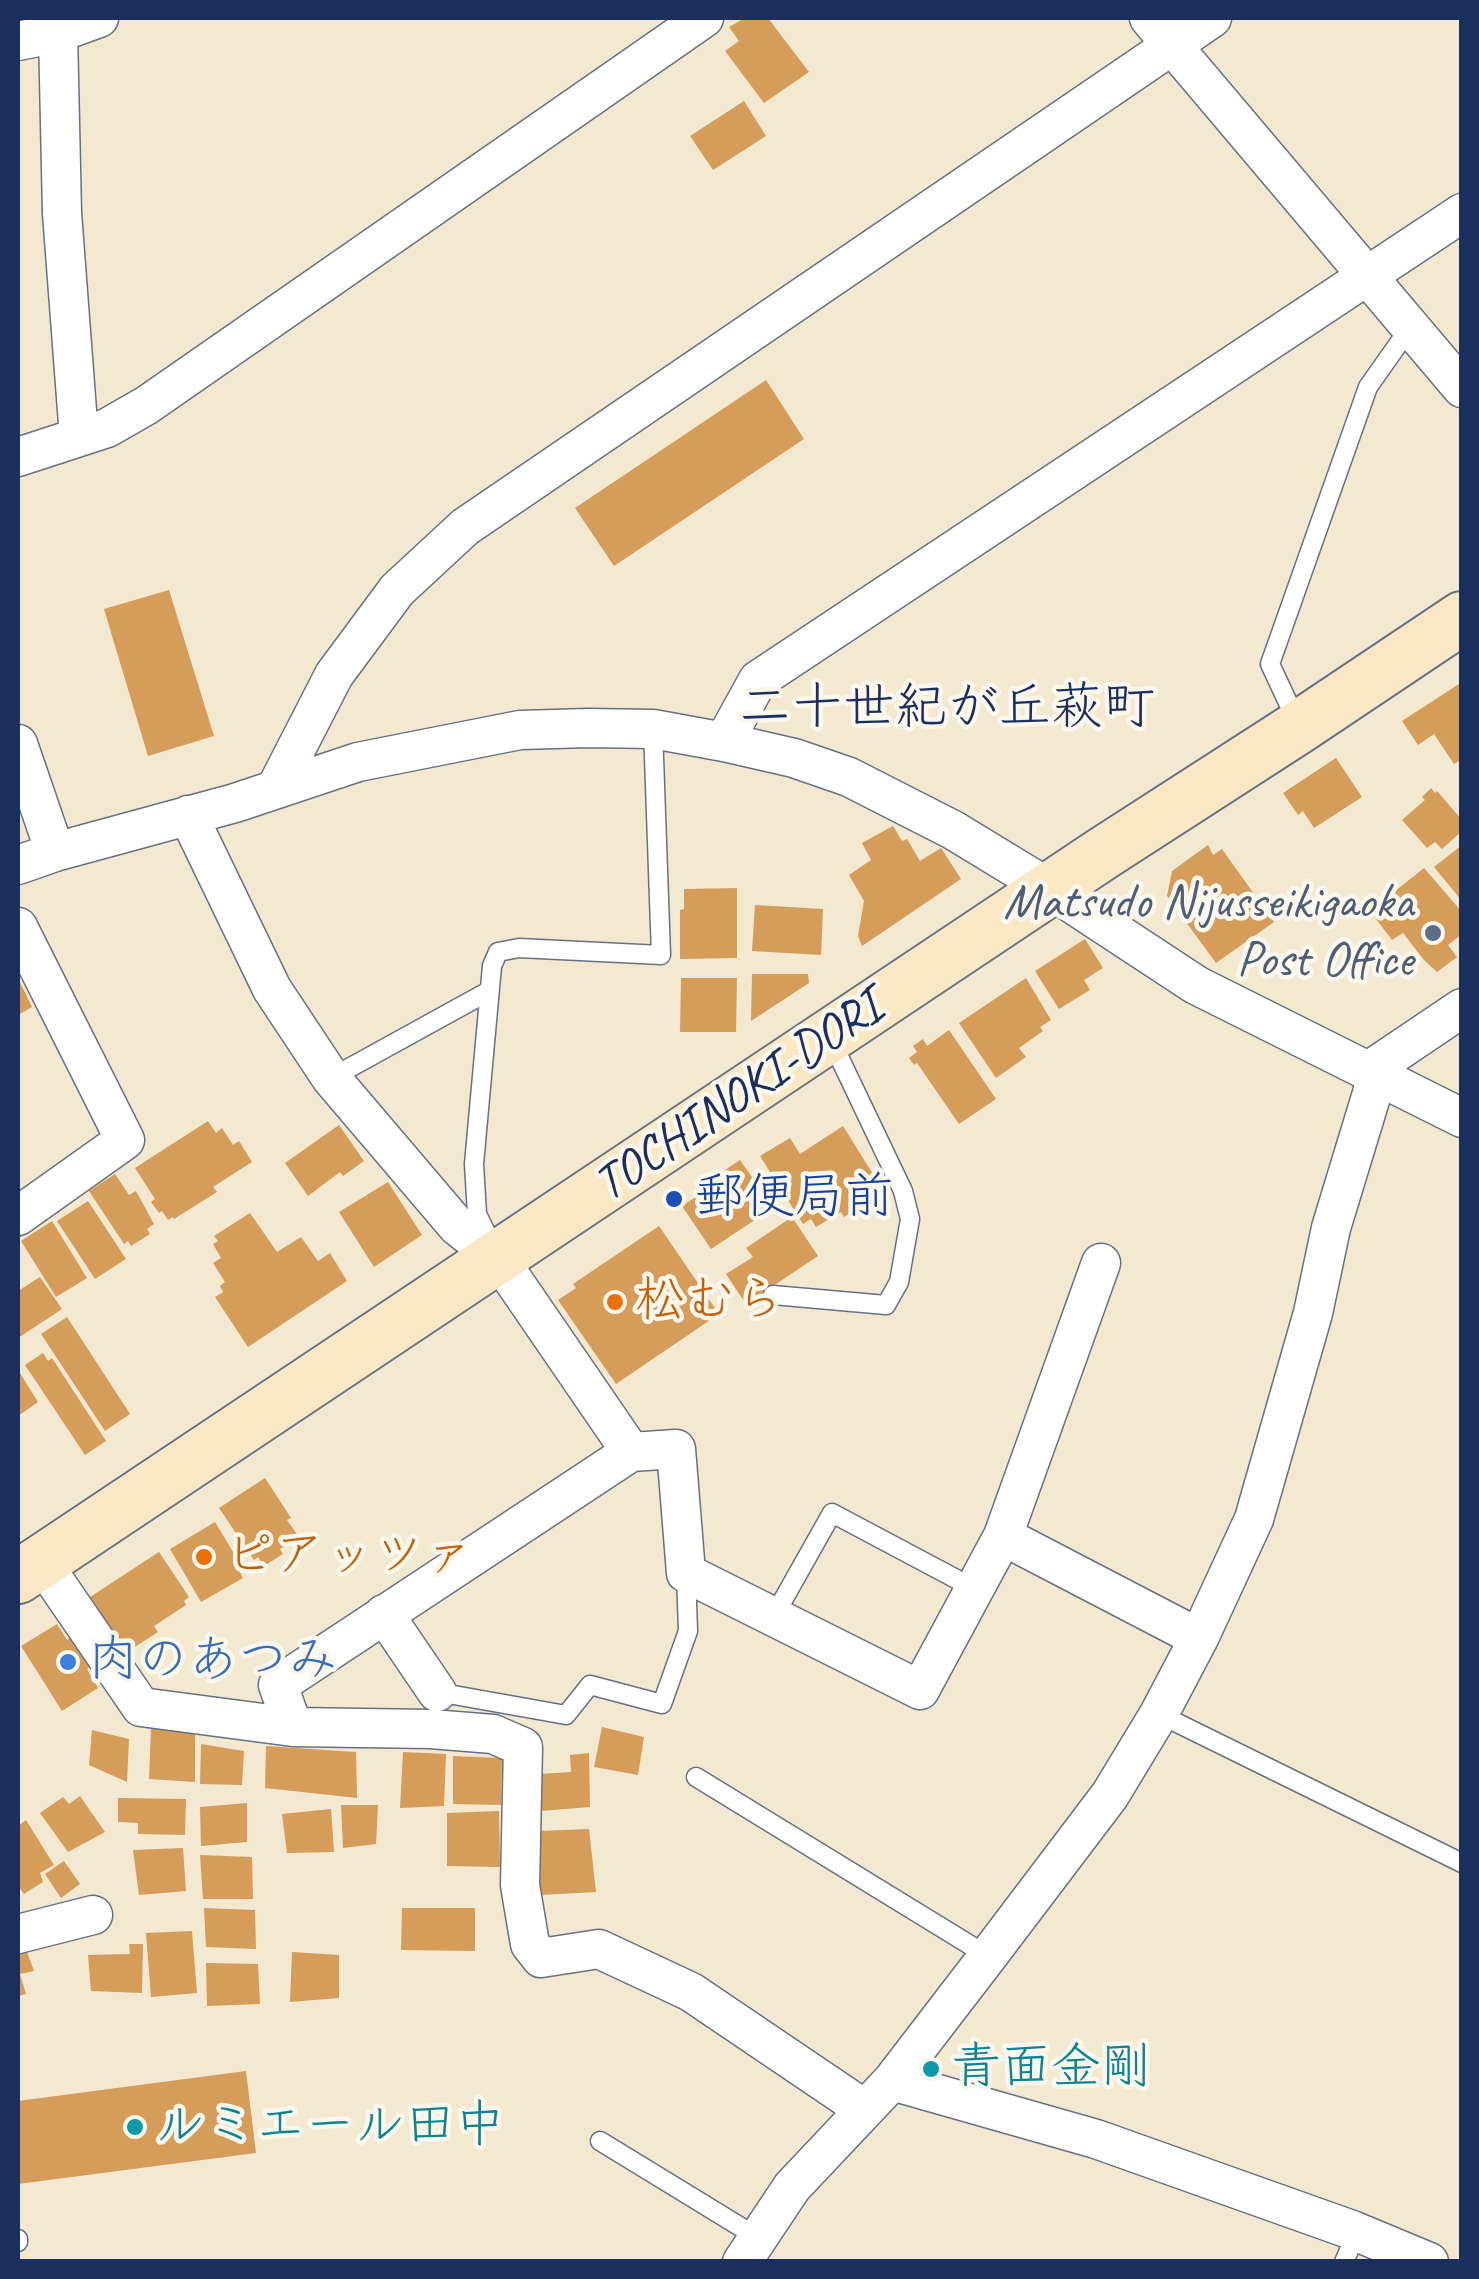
<!DOCTYPE html>
<html>
<head>
<meta charset="utf-8">
<style>
	body { margin:0 }
	#map { position:relative; width:1479px; height:2279px; overflow:hidden; background:#f2e9d0; font-family:Caveat,sans-serif }
	canvas { display:block }
	.frame { position:absolute; inset:0; border:20px solid #1b2f5e; pointer-events:none }
</style>
</head>
<body>
<div id="map">
<canvas width="1479" height="2279"></canvas>
<div class="frame"></div>
</div>
<script>
const ctx = document.querySelector('canvas').getContext('2d');
ctx.lineJoin = 'round';
function paint(path, color) {
  ctx.fillStyle = color;
  ctx.fill(path, 'evenodd');
}
function toPath(rows) {
  const path = new Path2D();
  for (const r of rows) {
    path.moveTo(r[0], r[1]);
    for (let i = 2; i < r.length; i += 2) path.lineTo(r[i], r[i + 1]);
  }
  return path;
}
function trace(path, color, width, dash) {
  ctx.strokeStyle = color;
  ctx.lineWidth = width;
  ctx.lineCap = dash ? 'butt' : 'round';
  ctx.setLineDash(dash || []);
  ctx.stroke(path);
}
function write(font, color, halo, rows, align = 'center') {
  ctx.font = font + ' Caveat,"Klee One",sans-serif';
  ctx.lineWidth = 9;
  ctx.setLineDash([]);
  ctx.textBaseline = 'middle';
  ctx.strokeStyle = halo;
  ctx.fillStyle = color;
  for (const [text, x, y, turn = 0] of rows) {
    ctx.save();
    ctx.translate(x, y);
    ctx.rotate((+turn || 0) * Math.PI / 180);
    ctx.textAlign = isNaN(turn) ? turn : align;
    if (halo) ctx.strokeText(text, 0, 0);
    ctx.fillText(text, 0, 0);
    ctx.restore();
  }
}
paint(toPath([
	[745,18,768,18,809,72,764,103,725,51,739,41,729,27],
	[744,101,766,136,713,170,690,136],
	[766,380,804,439,614,566,575,508],
	[169,590,214,736,148,756,104,609],
	[1462,682,1462,759,1454,764,1434,734,1418,745,1402,721],
	[1336,758,1362,797,1314,828,1303,811,1298,815,1283,793],
	[1431,788,1435,793,1437,791,1462,820,1462,831,1442,849,1435,842,1427,848,1402,820,1425,800,1422,797],
	[893,826,902,841,907,839,920,861,941,848,961,879,862,946,858,936,864,901,849,875,871,860,862,843],
	[1208,845,1213,855,1222,849,1274,922,1216,963,1167,896,1172,871],
	[1462,845,1462,901,1434,867],
	[1424,868,1462,912,1462,934,1448,945,1457,957,1437,972,1424,960,1403,933,1392,940,1370,911],
	[737,888,737,958,680,959,680,910,684,909,684,889],
	[755,905,823,909,821,955,752,951],
	[1085,939,1103,968,1084,980,1090,990,1059,1009,1035,971],
	[752,974,808,974,809,983,751,1021],
	[18,978,32,1007,18,1015],
	[681,978,737,978,736,1032,680,1032],
	[1026,978,1051,1020,1040,1027,1043,1031,1019,1048,1026,1057,996,1078,959,1023],
	[949,1030,996,1099,959,1124,917,1063,914,1065,909,1058,917,1052,913,1046,923,1039,927,1046],
	[208,1121,216,1133,222,1128,233,1145,239,1141,252,1162,213,1187,217,1192,174,1219,173,1217,168,1220,162,1211,159,1213,151,1202,155,1199,135,1168],
	[339,1125,364,1161,343,1176,340,1172,308,1196,285,1163],
	[843,1126,881,1187,851,1206,854,1211,844,1217,841,1212,816,1227,811,1219,803,1224,760,1156,790,1138,800,1154],
	[740,1160,773,1208,711,1249,682,1206,714,1185,710,1180],
	[115,1174,129,1195,136,1191,154,1224,147,1229,150,1234,131,1246,128,1241,124,1244,89,1191],
	[388,1182,422,1235,374,1267,339,1212],
	[88,1201,126,1259,95,1279,57,1221],
	[250,1213,277,1252,301,1237,318,1261,330,1253,347,1281,248,1347,215,1297,223,1292,220,1286,225,1282,213,1263,221,1258,213,1244,218,1241,214,1236],
	[792,1217,818,1256,746,1304,726,1274,753,1257,746,1248],
	[52,1221,87,1278,56,1297,21,1241],
	[659,1226,719,1314,616,1384,558,1300,576,1288,573,1284],
	[40,1277,62,1309,18,1338,18,1291],
	[67,1317,130,1414,105,1431,41,1334],
	[43,1353,48,1361,52,1358,106,1441,85,1455,25,1365],
	[18,1370,38,1402,18,1416],
	[265,1478,291,1518,287,1520,299,1537,280,1549,283,1554,264,1566,258,1557,254,1560,219,1508],
	[215,1522,244,1570,240,1572,243,1578,201,1602,170,1549],
	[159,1552,189,1597,184,1601,186,1605,154,1626,158,1632,127,1652,90,1597],
	[57,1624,67,1640,72,1636,91,1666,87,1669,98,1688,62,1711,21,1646],
	[602,1727,644,1737,638,1775,594,1767],
	[151,1728,195,1731,195,1782,149,1779],
	[92,1730,129,1739,127,1782,89,1765],
	[201,1744,244,1751,242,1785,200,1784],
	[266,1746,356,1752,357,1798,265,1788],
	[403,1752,446,1754,444,1806,400,1808],
	[589,1753,590,1807,540,1811,539,1774,571,1772,570,1755],
	[453,1756,502,1758,501,1805,453,1804],
	[80,1796,105,1832,68,1852,40,1813,63,1797,69,1804],
	[118,1798,186,1799,185,1835,138,1834,138,1823,118,1822],
	[247,1803,247,1842,201,1846,200,1807],
	[341,1805,378,1805,376,1844,343,1848],
	[331,1809,334,1852,287,1853,282,1814],
	[499,1811,500,1867,447,1866,447,1813],
	[26,1820,54,1865,40,1873,43,1882,24,1894,18,1886,18,1826],
	[589,1829,596,1892,540,1895,538,1831],
	[183,1848,186,1891,139,1895,133,1850],
	[200,1855,252,1857,253,1899,203,1899],
	[64,1861,80,1884,61,1898,45,1874],
	[204,1908,255,1910,256,1949,206,1947],
	[402,1908,475,1908,475,1951,401,1950],
	[192,1931,197,1993,151,1997,146,1933],
	[129,1944,143,1944,142,1993,91,1991,88,1955,130,1954],
	[27,1952,34,1971,20,1974,26,1994,18,1996,18,1955],
	[292,1952,339,1955,339,1998,290,2002],
	[206,1963,258,1964,260,2004,207,2006],
	[246,2071,256,2153,18,2184,18,2101]
]), '#d59c5a');
const lane = toPath([
	[1298,724,1270,664,1368,387,1411,326],
	[331,1078,489,991],
	[491,1243,477,1214,474,1164,492,966,498,952,519,948,661,955,653,729],
	[773,1295,886,1305,899,1282,910,1219,903,1191,831,1040],
	[774,1616,832,1513,975,1589],
	[437,1692,566,1715,590,1685,662,1704,688,1631,686,1574],
	[1159,1714,1462,1863],
	[696,1777,988,1956],
	[600,2141,757,2237],
	[18,2242,18,2239],
	[1344,2262,1357,2232]
]);
const street = toPath([
	[61,18,58,33,62,213,79,437],
	[1149,18,1462,388],
	[18,41,58,33,99,18],
	[18,457,107,428,147,405,704,18],
	[724,742,758,680,1462,213],
	[18,744,55,852],
	[276,788,334,675,397,590,465,527,1212,18],
	[188,815,272,989,331,1078,457,1226,498,1258,631,1452,676,1449,686,1573,920,1690,1003,1536,1199,1638],
	[18,865,55,852,235,803,358,762,520,730,588,728,653,729,724,742,794,758,849,777,953,830,1050,889,1196,985,1462,1118],
	[18,927,125,1140,18,1216],
	[1367,1072,1462,1008],
	[1003,1536,1101,1263],
	[41,1561,141,1707,293,1727,431,1729,493,1734,523,1747,520,1885,530,1944,541,1958,599,1949,691,1992,864,2109],
	[384,1614,437,1692],
	[293,1727,278,1685,631,1452],
	[18,1934,93,1915],
	[892,2081,1096,2139,1352,2230,1429,2262],
	[742,2262,792,2187,892,2081,988,1956,1110,1795,1159,1714,1199,1638,1254,1519,1313,1313,1331,1228,1377,1077]
]);
const secondary = toPath([
	[18,1577,1102,854,1299,727,1462,618]
]);
trace(lane, '#667086', 21);
trace(street, '#667086', 41);
trace(secondary, '#667086', 56);
trace(lane, '#fff', 18);
trace(street, '#fff', 38);
trace(secondary, '#fae7c3', 52);
for (const [x, y, r, color] of [
	[1433,933,10,"#5c6f8a"],
	[674,1199,10,"#1a4fb4"],
	[615,1302,10,"#e8710a"],
	[204,1557,10,"#e8710a"],
	[68,1662,10,"#3f7fe0"],
	[931,2069,10,"#0f9aa8"],
	[135,2127,10,"#0f9aa8"]
]) {
  const dot = new Path2D();
  dot.arc(x, y, r, 0, 2 * Math.PI);
  ctx.fillStyle = color;
  ctx.fill(dot);
  trace(dot, '#fbf7ec', 4);
}
write('50px', '#4e5e75', '#fbf7ec', [
	["Matsudo Nijusseikigaoka",1413,904],
	["Post Office",1413,962]
], 'right');
write('50px', '#1b2f5e', '#fbf7ec', [
	["TOCHINOKI-DORI",739,1097,-34]
]);
write('50px', '#164399', '#fbf7ec', [
	["郵便局前",694,1199]
], 'left');
write('50px', '#c56008', '#fbf7ec', [
	["松むら",635,1302],
	["ピアッツァ",224,1557]
], 'left');
write('50px', '#366cbe', '#fbf7ec', [
	["肉のあつみ",88,1662]
], 'left');
write('50px', '#0d838f', '#fbf7ec', [
	["青面金剛",951,2069],
	["ルミエール田中",155,2127]
], 'left');
write('52px', '#1b2f5e', '#fbf7ec', [
	["二十世紀が丘萩町",947,709]
]);
</script>
</body>
</html>
